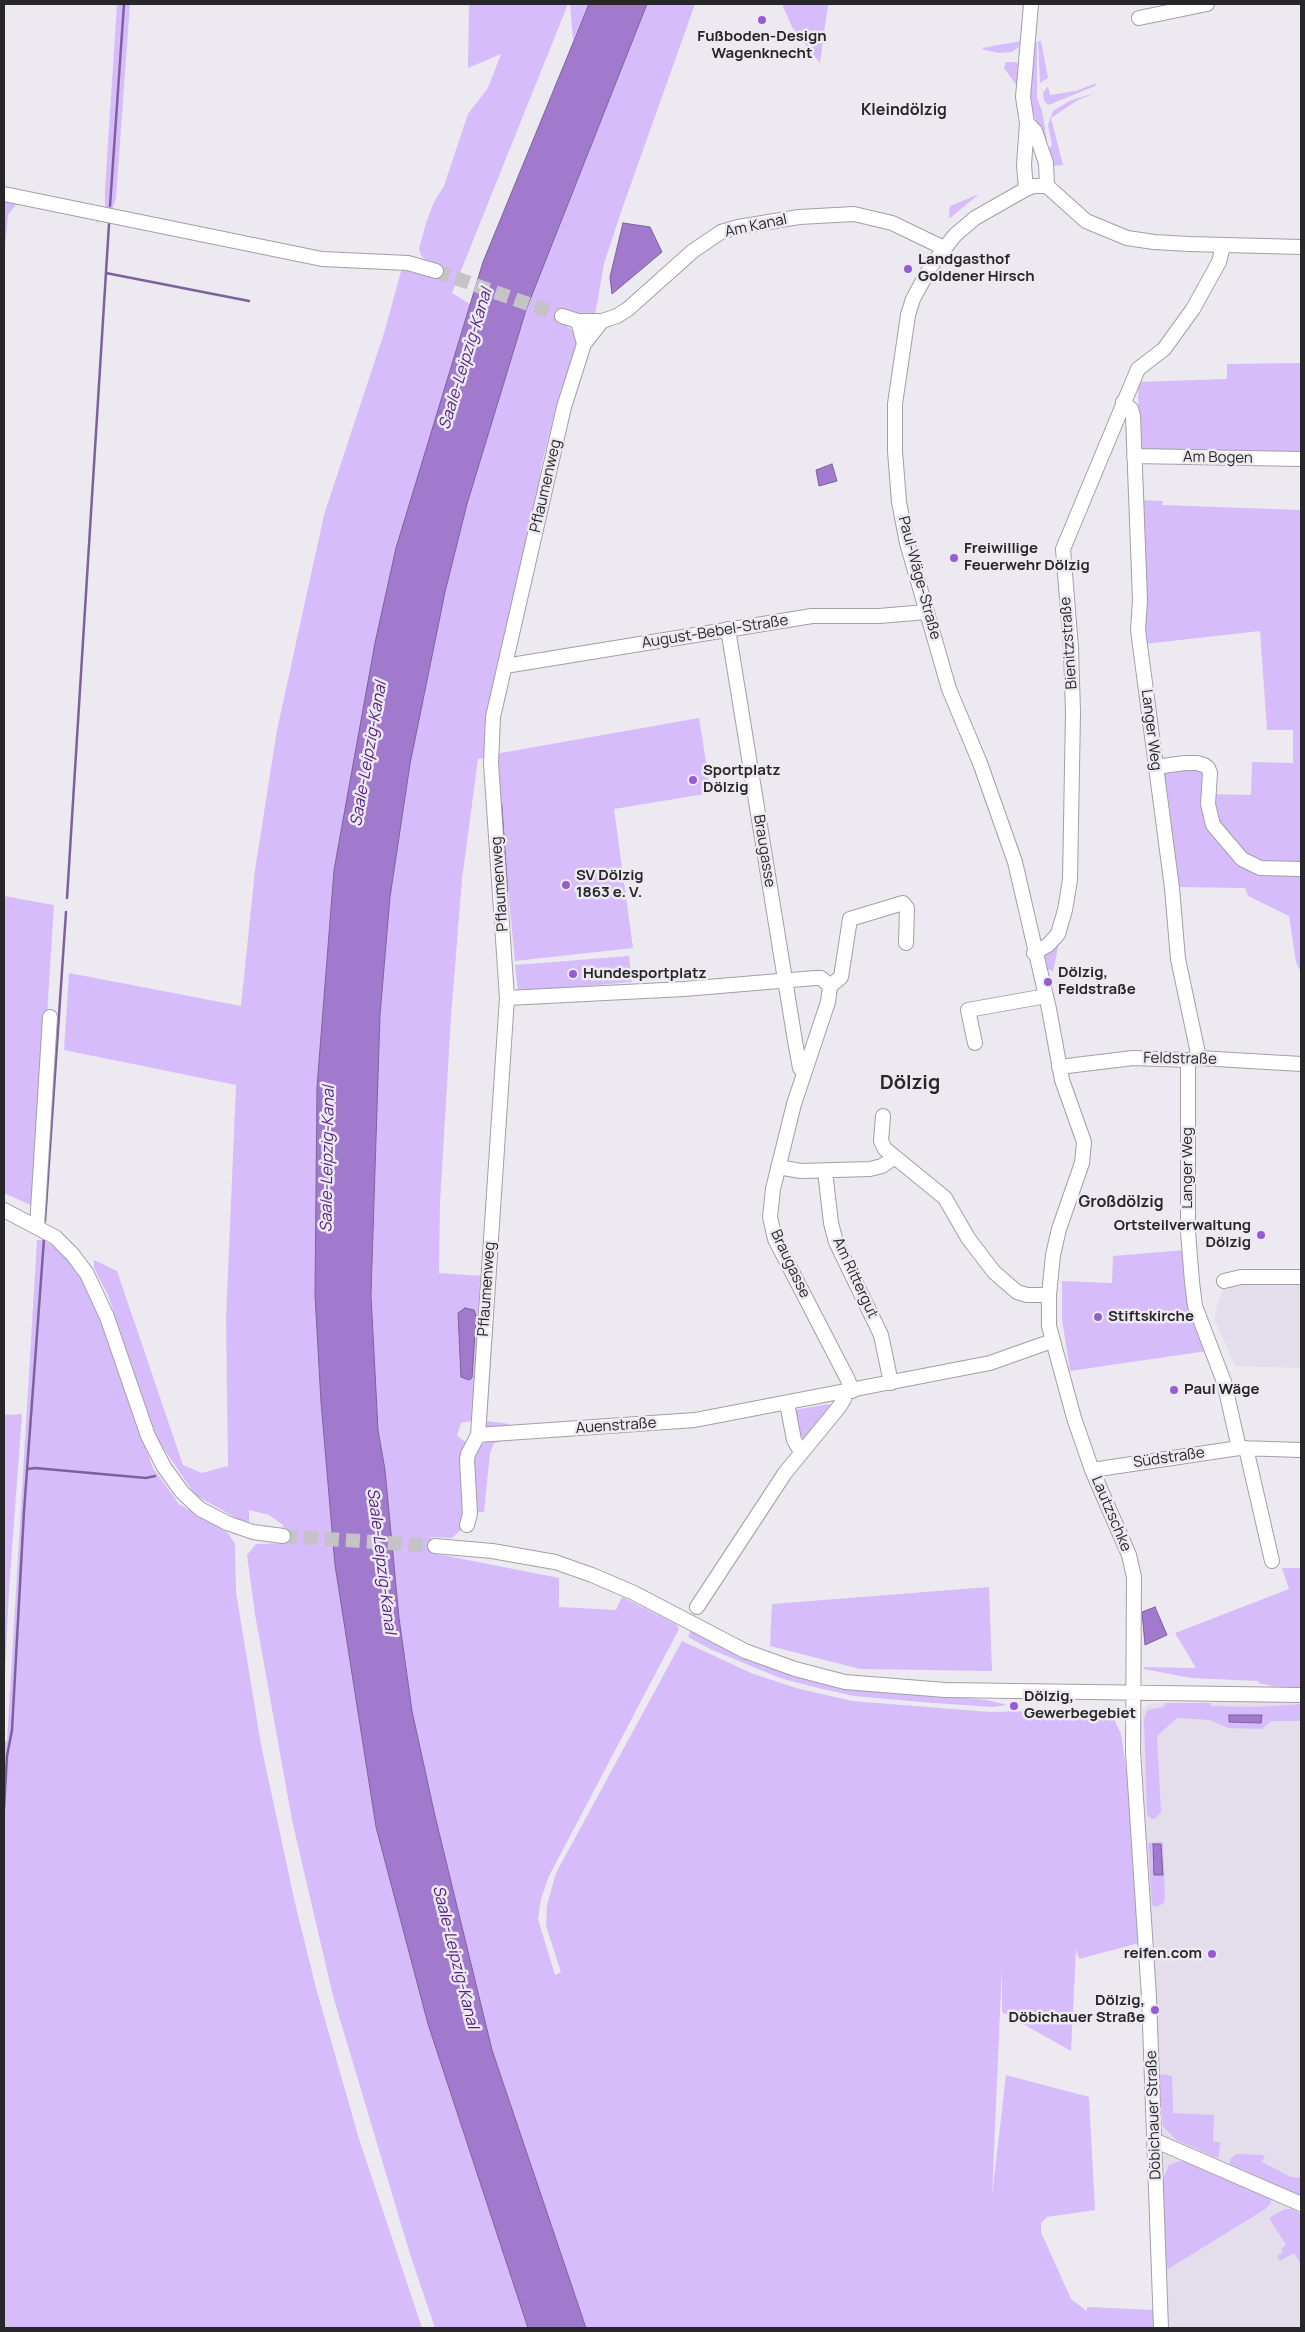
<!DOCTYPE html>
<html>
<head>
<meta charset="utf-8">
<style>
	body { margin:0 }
	#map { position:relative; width:1305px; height:2332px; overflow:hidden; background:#ece9f0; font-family:Manrope,sans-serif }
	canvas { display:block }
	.frame { position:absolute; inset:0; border:5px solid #272628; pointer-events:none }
</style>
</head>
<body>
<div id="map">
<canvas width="1305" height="2332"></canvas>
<div class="frame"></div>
</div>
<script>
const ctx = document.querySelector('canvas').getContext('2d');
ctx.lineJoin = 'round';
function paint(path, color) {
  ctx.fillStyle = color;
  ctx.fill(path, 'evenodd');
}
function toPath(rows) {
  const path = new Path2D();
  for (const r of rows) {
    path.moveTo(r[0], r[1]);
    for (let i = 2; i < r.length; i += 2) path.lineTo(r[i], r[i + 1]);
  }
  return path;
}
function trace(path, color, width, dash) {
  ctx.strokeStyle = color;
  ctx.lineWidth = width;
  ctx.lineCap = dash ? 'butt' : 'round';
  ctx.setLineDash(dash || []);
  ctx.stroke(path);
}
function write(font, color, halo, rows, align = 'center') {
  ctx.font = font + ' Manrope,sans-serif';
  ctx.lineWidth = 5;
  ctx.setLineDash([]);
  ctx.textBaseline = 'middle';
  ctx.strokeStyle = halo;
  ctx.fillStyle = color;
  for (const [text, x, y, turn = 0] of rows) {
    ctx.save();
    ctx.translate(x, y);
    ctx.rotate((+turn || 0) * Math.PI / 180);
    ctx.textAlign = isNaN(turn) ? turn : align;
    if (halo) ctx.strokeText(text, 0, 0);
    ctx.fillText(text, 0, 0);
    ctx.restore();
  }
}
paint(toPath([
	[1301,1279,1301,1368,1235,1366,1215,1320,1216,1309,1224,1284],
	[1301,1701,1301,2328,1160,2328,1150,1946,1140,1715,1142,1710,1147,1705,1155,1703]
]), '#e4deec');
paint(toPath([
	[117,4,130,4,116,198,112,211,105,210,105,189],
	[469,4,568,4,452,293,470,304,446,383,334,871,317,1086,315,1295,321,1402,335,1565,376,1827,428,2024,528,2328,435,2328,410,2254,333,1996,292,1820,255,1614,247,1555,256,1544,285,1543,283,1525,269,1515,249,1510,249,1525,195,1495,154,1434,108,1295,94,1268,94,1260,117,1271,183,1465,202,1473,228,1466,226,1319,236,1085,64,1050,69,973,241,1006,255,870,277,730,324,515,384,333,402,268,408,268,438,277,442,267,429,263,422,257,419,249,426,223,434,202,444,186,468,114,488,88,501,54,468,68],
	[570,4,589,4,573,40],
	[647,4,695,4,621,212,604,264,595,315,579,315,563,309,559,321,571,329,578,336,576,353,560,392,542,463,536,500,489,704,484,744,487,758,478,759,462,879,451,1017,440,1202,439,1273,484,1276,475,1416,471,1421,461,1423,457,1436,466,1442,464,1447,464,1527,452,1538,431,1537,432,1553,559,1578,559,1607,616,1610,622,1597,676,1624,679,1629,549,1876,541,1899,538,1919,555,1975,561,1972,546,1926,547,1905,556,1873,682,1641,751,1673,796,1688,852,1701,990,1712,1096,1710,1114,1719,1121,1734,1131,1802,1139,1943,1079,1959,1076,1949,1071,2051,1002,2012,1002,1966,992,2196,1006,2075,1089,2097,1095,2210,1047,2217,1041,2223,1041,2232,1071,2299,1087,2311,1087,2307,1154,2310,1155,2328,586,2328,492,2050,435,1816,412,1711,399,1618,385,1470,378,1430,371,1319,380,1015,390,897,410,764,445,592,467,504,526,310],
	[782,4,828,4,820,63,792,27],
	[1021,41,1019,47,1012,52,999,53,984,50,982,48],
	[1041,41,1048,78,1040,83,1038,41],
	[1034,42,1037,42,1037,98,1042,111,1047,140,1043,143,1028,96],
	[1006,62,1016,62,1019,65,1017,86,1004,68],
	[1096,83,1095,86,1051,104,1048,105,1044,101,1043,93,1048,86,1050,95,1076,91],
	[1098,92,1078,100,1051,118,1063,165,1053,166,1048,150,1052,145,1048,125,1053,111,1069,101],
	[979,194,950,218,949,217,950,206],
	[4,200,99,218,98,224,96,220,23,205,16,205,8,215,4,257],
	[1301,363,1301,451,1139,451,1138,382,1227,379,1227,364],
	[1138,500,1163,501,1162,505,1301,510,1301,865,1252,863,1220,830,1212,794,1251,795,1252,762,1293,763,1293,730,1267,730,1260,631,1144,644],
	[699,718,711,793,614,809,633,948,515,961,495,754],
	[1187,767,1201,771,1204,776,1206,816,1244,864,1301,871,1301,973,1296,962,1289,916,1248,896,1245,888,1176,887,1162,777,1166,772],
	[4,896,53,905,54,904,35,1207,4,1193],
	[1059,943,1053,971,1044,969,1044,955],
	[629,956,632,982,518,992,515,965],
	[37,1240,43,1240,56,1248,74,1267,90,1293,153,1468,179,1504,228,1533,235,1544,236,1592,261,1745,295,1903,316,1988,359,2139,422,2328,4,2328,4,1742,7,1741],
	[493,1250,498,1251,487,1421,509,1424,508,1430,488,1429,481,1422],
	[1185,1250,1207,1351,1070,1371,1062,1319,1062,1281,1112,1283,1113,1256],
	[829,1404,832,1408,805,1438,800,1437,794,1410],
	[22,1414,9,1590,4,1693,4,1415],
	[488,1440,501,1442,494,1443,490,1453,484,1512,474,1512,472,1453],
	[1282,1568,1301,1568,1301,1688,1272,1686,1258,1683,1258,1681,1191,1678,1144,1669,1143,1667,1196,1668,1175,1633,1289,1589],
	[989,1587,992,1671,860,1669,770,1646,772,1604],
	[691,1630,848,1688,987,1700,1007,1705,992,1707,921,1702,854,1696,818,1688,780,1678,710,1649,688,1637],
	[1165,1703,1210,1703,1211,1706,1258,1707,1301,1704,1301,1721,1271,1721,1262,1729,1228,1728,1210,1720,1177,1718,1157,1736,1161,1812,1155,1819,1150,1818,1147,1815,1144,1719,1147,1710,1164,1707],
	[1163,1842,1165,1900,1163,1904,1155,1907,1152,1905,1148,1843],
	[1161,2074,1172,2076,1173,2113,1214,2115,1213,2142,1220,2142,1219,2156,1217,2158,1176,2140,1163,2126,1159,2079],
	[1236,2154,1265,2155,1262,2162,1291,2177,1301,2178,1301,2197,1230,2164,1230,2159],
	[1180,2161,1188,2162,1271,2198,1271,2203,1264,2210,1168,2269,1166,2266,1163,2179,1169,2165],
	[1285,2209,1292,2209,1301,2214,1301,2264,1294,2253,1280,2261,1277,2256,1283,2252,1281,2249,1286,2245,1269,2218]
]), '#d7bcfb');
const water = toPath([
	[589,4,647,4,526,310,467,504,445,592,410,764,390,897,380,1015,371,1296,378,1430,385,1470,399,1618,412,1711,435,1816,492,2050,586,2328,528,2328,428,2024,376,1827,335,1565,321,1402,315,1295,317,1087,334,870,375,643,396,548,483,262,589,4],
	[623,223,650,227,662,252,612,294,610,277,623,223],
	[832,464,837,481,819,486,816,470,832,464],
	[465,1308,474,1310,476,1316,472,1378,469,1380,461,1377,458,1313,465,1308],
	[1155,1607,1167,1635,1145,1645,1142,1612,1155,1607],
	[1229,1715,1262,1715,1261,1723,1229,1722,1229,1715],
	[1153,1844,1161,1844,1163,1875,1154,1875,1153,1844]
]);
paint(water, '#a17ace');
trace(water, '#7c619c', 1);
trace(toPath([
	[110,206,124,4],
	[106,273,249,301],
	[501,804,507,891],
	[67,898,109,224],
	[45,1221,66,912],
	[28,1469,35,1468,146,1478,155,1476],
	[4,1809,7,1756,12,1730,24,1511,44,1239]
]), '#7c619c', 2.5);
trace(toPath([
	[436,271,562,316],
	[283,1536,435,1546]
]), '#c5c2c8', 14, [14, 7]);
const minor = toPath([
	[1139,18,1207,4],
	[1027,123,1035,131,1046,163,1047,186],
	[1047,186,1034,186,1026,189,975,218,955,235,931,266,913,299,908,315,895,404,895,451,899,502,907,543,949,689,980,763,1015,862,1049,1009,1062,1080,1084,1142,1082,1163,1059,1229,1053,1255,1049,1295,1049,1326,1074,1418,1092,1470,1129,1555,1134,1577,1133,1752,1149,1997,1161,2328],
	[1047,186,1086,221,1127,238,1154,242,1189,244,1301,247],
	[1026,189,1024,165,1027,123,1023,97,1031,4],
	[4,194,322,259,408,263,436,271],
	[562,316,578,321,602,321,617,316,628,309,693,251,721,232,738,227,799,217,854,214,892,223,944,248],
	[584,344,602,321],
	[1123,402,1131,409,1133,416,1140,600,1138,630,1172,888,1178,959,1199,1058],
	[1134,456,1301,459],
	[728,629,795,1041,800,1068,804,1072],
	[505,666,812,616,879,616,926,612],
	[1155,767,1185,763,1197,763,1204,765,1208,768,1210,773,1208,804,1213,825,1242,859,1260,868,1301,869],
	[1034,953,1048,945,1058,934,1065,910,1070,880,1073,712,1071,648,1063,549,1138,369,1164,349,1193,309,1219,262,1223,246],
	[830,986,828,1002,794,1104,773,1189,770,1217,775,1239,848,1380,852,1391],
	[830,986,841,977,850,919,903,903,907,908,906,943],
	[507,998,684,989,815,978,821,978,830,986],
	[975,1043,968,1010,1046,996],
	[1188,1060,1188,1232,1192,1282,1195,1306,1224,1382,1239,1448],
	[1059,1067,1133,1058,1188,1060,1199,1058,1301,1064],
	[883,1116,881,1141,885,1149,945,1198,968,1238,994,1272,1017,1292,1027,1295,1049,1295],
	[778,1167,801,1171,870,1169,882,1166,895,1157],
	[825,1171,831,1223,836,1242,881,1335,891,1383],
	[4,1210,55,1237,73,1255,87,1274,107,1317,148,1436,164,1467,182,1492,200,1509,227,1523,253,1532,283,1536],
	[37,1226,50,1017],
	[1224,1281,1241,1277,1301,1277],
	[787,1403,794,1440,801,1452],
	[478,1435,695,1420,990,1363,1052,1341],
	[1246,1448,1272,1561],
	[1092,1470,1239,1448,1301,1450],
	[467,1525,470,1514,467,1460,468,1454,478,1435,507,998,491,763,493,717,564,407,584,344,578,321],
	[435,1546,492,1551,555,1562,592,1575,634,1593,745,1651,795,1669,845,1682,945,1690,1301,1695],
	[697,1607,785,1473,839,1407,844,1399,844,1392],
	[1156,2141,1301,2204]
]);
trace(minor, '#a29fa6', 16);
trace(minor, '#fff', 14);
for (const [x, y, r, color] of [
	[762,20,5,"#975cd4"],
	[908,269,5,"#975cd4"],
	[954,558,5,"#975cd4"],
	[693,780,5,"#975cd4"],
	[566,885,5,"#975cd4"],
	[573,974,5,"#975cd4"],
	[1048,982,5,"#975cd4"],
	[1261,1235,5,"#975cd4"],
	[1098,1317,5,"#975cd4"],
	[1174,1390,5,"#975cd4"],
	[1014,1706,5,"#975cd4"],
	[1212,1954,5,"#975cd4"],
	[1155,2010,5,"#975cd4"]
]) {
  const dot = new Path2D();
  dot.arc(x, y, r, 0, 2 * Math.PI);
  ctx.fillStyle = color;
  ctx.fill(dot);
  trace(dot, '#ece9f0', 2);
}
write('bold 15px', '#272628', '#ece9f0', [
	["Fußboden-Design",762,37,"center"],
	["Wagenknecht",762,54,"center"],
	["Landgasthof",918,260],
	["Goldener Hirsch",918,277],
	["Freiwillige",964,549],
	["Feuerwehr Dölzig",964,566],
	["Sportplatz",703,771],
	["Dölzig",703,788],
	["SV Dölzig",576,876],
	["1863 e. V.",576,893],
	["Dölzig,",1058,973],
	["Feldstraße",1058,990],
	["Hundesportplatz",583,974],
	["Ortsteilverwaltung",1251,1226,"right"],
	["Dölzig",1251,1243,"right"],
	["Stiftskirche",1108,1317],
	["Paul Wäge",1184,1390],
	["Dölzig,",1024,1697],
	["Gewerbegebiet",1024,1714],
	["reifen.com",1202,1954,"right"],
	["Dölzig,",1145,2001,"right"],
	["Döbichauer Straße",1145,2018,"right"]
], 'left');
write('15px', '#272628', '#ece9f0', [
	["Am Kanal",756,226,-12],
	["Am Bogen",1218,458,1],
	["Pflaumenweg",546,486,-77],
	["Paul-Wäge-Straße",919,578,75],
	["August-Bebel-Straße",715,632,-9],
	["Bienitzstraße",1069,643,-94],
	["Langer Weg",1151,730,83],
	["Braugasse",764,851,81],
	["Pflaumenweg",500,884,-94],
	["Feldstraße",1180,1059,1],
	["Langer Weg",1188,1168,-90],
	["Braugasse",790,1264,65],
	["Am Rittergut",855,1278,65],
	["Pflaumenweg",487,1289,-86],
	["Auenstraße",616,1426,-4],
	["Südstraße",1169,1458,-8],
	["Lautzschke",1111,1514,67],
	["Döbichauer Straße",1154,2115,-92]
]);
write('bold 16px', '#272628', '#ece9f0', [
	["Kleindölzig",904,111],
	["Großdölzig",1121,1203]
]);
write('italic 16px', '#541e82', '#ece9f0', [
	["Saale-Leipzig-Kanal",466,359,-73],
	["Saale-Leipzig-Kanal",369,754,-80],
	["Saale-Leipzig-Kanal",328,1159,-89],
	["Saale-Leipzig-Kanal",381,1561,83],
	["Saale-Leipzig-Kanal",455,1957,76]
]);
write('bold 20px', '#272628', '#ece9f0', [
	["Dölzig",910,1083]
]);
</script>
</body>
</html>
